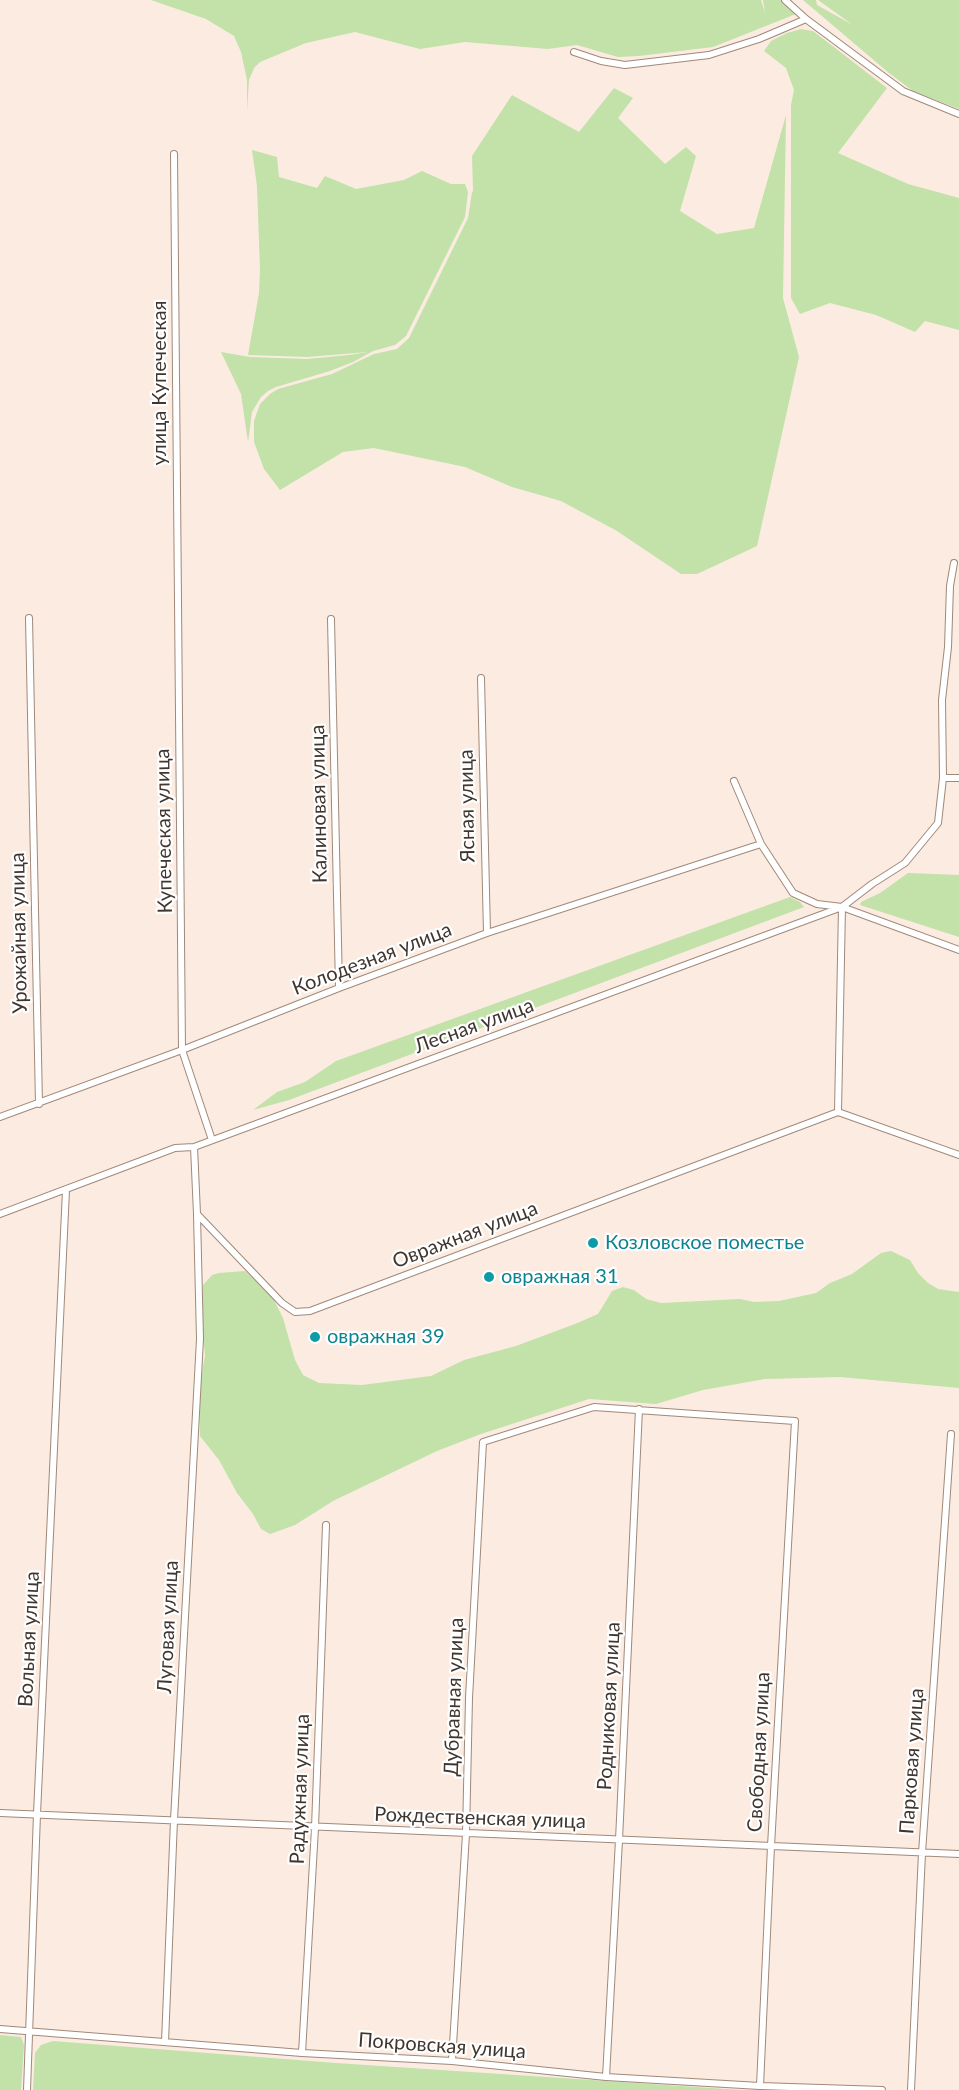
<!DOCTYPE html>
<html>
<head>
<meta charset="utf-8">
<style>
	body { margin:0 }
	canvas { display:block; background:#fbebe1 }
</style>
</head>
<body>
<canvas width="959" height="2090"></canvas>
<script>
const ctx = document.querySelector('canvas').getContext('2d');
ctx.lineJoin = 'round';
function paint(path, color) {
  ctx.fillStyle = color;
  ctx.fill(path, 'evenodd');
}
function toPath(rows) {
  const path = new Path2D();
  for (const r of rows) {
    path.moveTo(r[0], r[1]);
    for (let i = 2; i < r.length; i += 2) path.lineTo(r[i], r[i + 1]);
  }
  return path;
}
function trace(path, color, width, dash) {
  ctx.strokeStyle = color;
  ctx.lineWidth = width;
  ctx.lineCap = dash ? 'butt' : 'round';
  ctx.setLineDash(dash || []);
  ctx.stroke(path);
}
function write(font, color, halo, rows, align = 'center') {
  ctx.font = font + ' Lato,sans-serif';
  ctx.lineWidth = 4.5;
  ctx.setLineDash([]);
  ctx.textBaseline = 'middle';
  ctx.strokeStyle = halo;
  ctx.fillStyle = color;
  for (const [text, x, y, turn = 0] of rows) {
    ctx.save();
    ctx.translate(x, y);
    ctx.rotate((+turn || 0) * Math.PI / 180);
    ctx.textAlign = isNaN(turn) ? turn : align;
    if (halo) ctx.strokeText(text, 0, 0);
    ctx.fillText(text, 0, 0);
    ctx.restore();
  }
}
paint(toPath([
	[151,0,761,0,765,13,763,0,780,0,796,14,713,47,639,56,618,57,577,45,548,49,465,42,420,49,355,32,306,43,260,62,254,68,249,80,247,111,247,80,241,52,234,36,206,19],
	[803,0,816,0,817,5,853,25,818,0,959,0,959,109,913,91,889,73],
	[801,29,813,31,887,88,838,153,908,184,959,198,959,330,925,321,915,332,876,315,830,303,800,314,791,298,791,105,794,90,786,68,764,51,771,41,787,33],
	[614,88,633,98,618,118,665,164,686,147,696,156,680,211,717,234,754,228,786,115,783,298,799,357,757,546,697,574,681,574,617,531,561,501,512,487,465,467,374,448,343,452,280,490,264,469,254,442,254,421,260,404,270,394,278,389,332,374,374,354,397,349,409,338,468,218,472,192,473,191,472,156,512,95,579,132],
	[252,150,277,157,279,177,317,188,325,176,356,189,404,180,422,171,451,184,465,184,468,192,465,217,406,336,395,345,373,351,353,362,330,371,276,387,268,391,261,397,252,412,248,442,241,394,221,352,250,357,307,359,349,355,368,352,307,357,248,355,259,293,260,270,257,186],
	[908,873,959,875,959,937,860,905,861,902,880,893],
	[790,897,800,902,804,907,289,1100,253,1110,277,1092,305,1082,336,1061],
	[891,1251,910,1260,918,1273,928,1283,938,1289,959,1292,959,1388,840,1377,765,1379,703,1390,656,1404,589,1399,481,1434,437,1451,333,1501,295,1525,270,1534,261,1529,253,1514,237,1493,219,1460,200,1436,199,1391,205,1355,201,1315,203,1285,212,1275,219,1273,245,1271,272,1296,283,1318,295,1360,303,1375,319,1383,362,1385,431,1376,464,1360,516,1346,575,1324,598,1314,612,1291,623,1287,634,1290,646,1299,661,1303,740,1299,754,1302,779,1301,816,1293,830,1283,852,1274,881,1253],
	[0,2035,21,2037,24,2045,21,2090,0,2090],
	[53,2041,336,2063,741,2090,33,2090,35,2053,41,2045]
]), '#c2e2aa');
const street = toPath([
	[785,0,806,19,903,91,959,114],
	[574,52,601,61,625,65,709,55,759,39,806,19],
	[174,154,182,1050,212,1140],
	[29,618,39,1104],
	[331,619,339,988],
	[481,678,487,933],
	[943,778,959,778],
	[734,781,761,844,793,893,817,904,842,907,959,950],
	[838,1112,959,1155],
	[0,1117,182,1050,339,988,487,933,761,844],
	[194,1147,197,1214,282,1303,295,1312,310,1311,838,1112,842,907],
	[0,1214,175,1148,194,1147,842,907,872,884,905,863,938,823,943,778,942,700,948,647,950,586,954,563],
	[0,1813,959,1854],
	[0,2029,302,2053,452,2061,606,2077,760,2086,882,2090],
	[165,2042,174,1820,200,1339,197,1215],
	[302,2053,315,1828,326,1525],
	[452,2061,466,1834,469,1698,483,1442,594,1407,795,1421,771,1846,760,2086],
	[606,2077,619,1840,639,1409],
	[27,2090,37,1814,66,1190],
	[911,2090,922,1853,951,1434]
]);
trace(street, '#a18979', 8);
trace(street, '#fff', 6);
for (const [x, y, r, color] of [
	[593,1243,6,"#0f9aa8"],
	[489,1277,6,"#0f9aa8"],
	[315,1337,6,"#0f9aa8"]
]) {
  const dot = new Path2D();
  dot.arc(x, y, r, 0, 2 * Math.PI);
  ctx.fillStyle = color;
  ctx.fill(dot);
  trace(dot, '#fff', 2);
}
write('20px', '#40362f', '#fff', [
	["улица Купеческая",160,383,-90],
	["Калиновая улица",319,804,-91],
	["Ясная улица",467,806,-91],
	["Купеческая улица",164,831,-91],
	["Урожайная улица",19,933,-91],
	["Колодезная улица",372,959,-21],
	["Лесная улица",474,1026,-20],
	["Овражная улица",465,1235,-21],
	["Луговая улица",168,1627,-87],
	["Вольная улица",29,1639,-87],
	["Дубравная улица",454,1697,-88],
	["Родниковая улица",609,1706,-87],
	["Свободная улица",759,1752,-87],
	["Парковая улица",912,1761,-86],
	["Радужная улица",300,1789,-88],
	["Рождественская улица",480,1818,2],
	["Покровская улица",442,2046,4]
]);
write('20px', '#0d838f', '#fff', [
	["Козловское поместье",605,1243],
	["овражная 31",501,1277],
	["овражная 39",327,1337]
], 'left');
</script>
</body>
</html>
